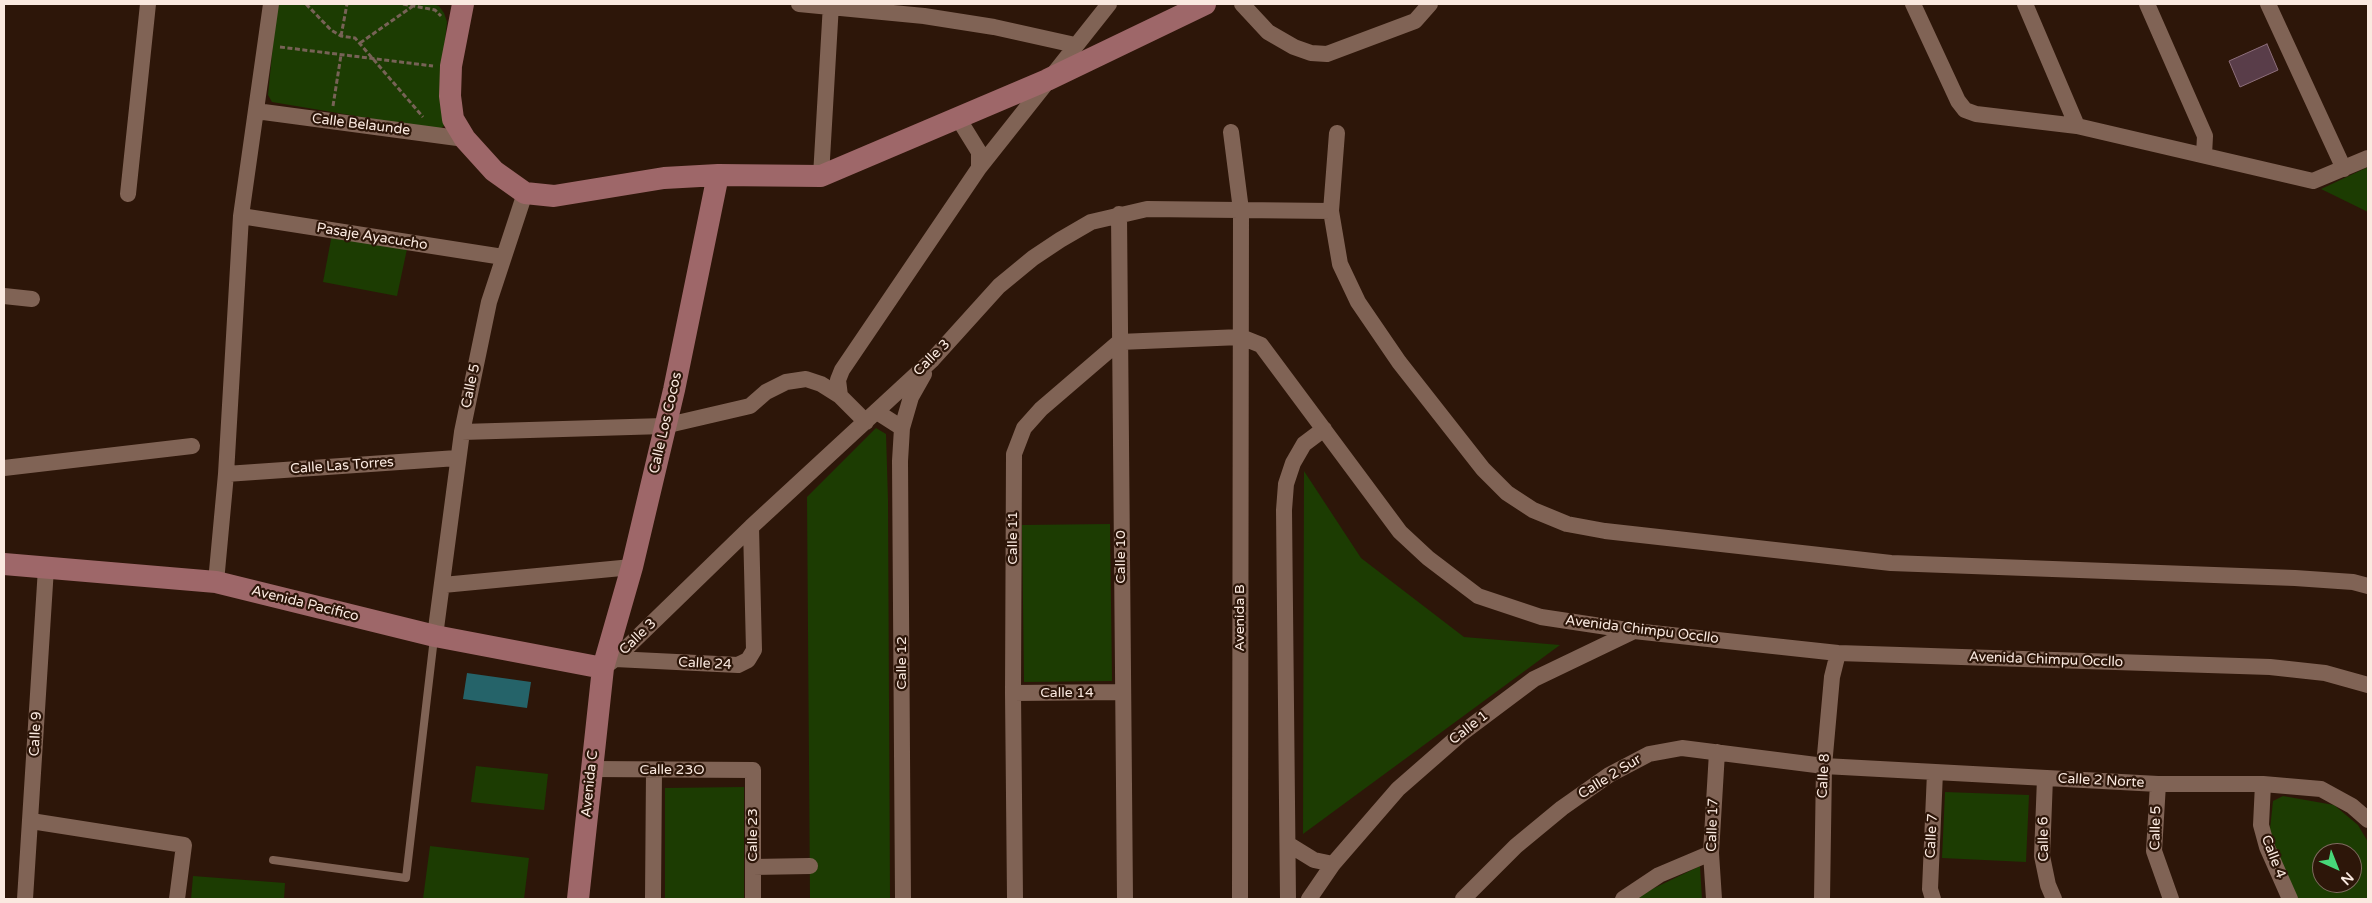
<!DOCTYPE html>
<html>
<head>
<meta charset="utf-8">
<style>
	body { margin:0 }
	#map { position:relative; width:2372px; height:903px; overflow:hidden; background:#2d1609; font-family:"Varela Round",sans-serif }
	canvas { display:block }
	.frame { position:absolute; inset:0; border:5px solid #fae9e0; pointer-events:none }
	.north { position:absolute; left:2312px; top:843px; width:50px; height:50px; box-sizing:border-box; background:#2d1609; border:1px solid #7f6a5f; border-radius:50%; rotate:136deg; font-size:14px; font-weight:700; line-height:20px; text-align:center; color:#fae9e0 }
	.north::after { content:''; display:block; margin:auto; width:18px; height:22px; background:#47d779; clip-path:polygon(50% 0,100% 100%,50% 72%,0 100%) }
</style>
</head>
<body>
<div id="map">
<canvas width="2372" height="903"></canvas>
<div class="frame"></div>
<div class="north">N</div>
</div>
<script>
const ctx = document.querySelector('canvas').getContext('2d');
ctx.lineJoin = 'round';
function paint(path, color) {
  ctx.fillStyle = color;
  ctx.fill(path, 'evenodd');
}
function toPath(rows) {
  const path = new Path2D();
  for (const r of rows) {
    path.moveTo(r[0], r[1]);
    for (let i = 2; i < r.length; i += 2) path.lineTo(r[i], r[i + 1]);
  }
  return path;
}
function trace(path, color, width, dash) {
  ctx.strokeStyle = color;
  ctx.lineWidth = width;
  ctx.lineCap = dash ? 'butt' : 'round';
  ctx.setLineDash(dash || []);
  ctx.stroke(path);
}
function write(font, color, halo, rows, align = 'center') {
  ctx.font = font + ' "Varela Round",sans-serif';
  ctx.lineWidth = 4.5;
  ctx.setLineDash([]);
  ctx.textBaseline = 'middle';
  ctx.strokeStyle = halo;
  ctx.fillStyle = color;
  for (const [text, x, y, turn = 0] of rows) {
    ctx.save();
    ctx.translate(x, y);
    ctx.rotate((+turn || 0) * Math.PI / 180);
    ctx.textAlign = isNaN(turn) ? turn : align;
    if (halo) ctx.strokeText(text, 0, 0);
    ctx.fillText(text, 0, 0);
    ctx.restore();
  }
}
paint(toPath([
	[277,4,432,4,439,6,444,13,447,22,442,68,445,125,439,130,272,102,268,95],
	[2368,167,2368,212,2321,189],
	[332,234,407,249,397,296,323,282],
	[876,428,886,434,888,500,890,899,810,899,807,497],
	[1304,471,1361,558,1464,637,1560,645,1303,834],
	[1110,524,1112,681,1024,682,1022,525],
	[476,766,548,774,544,810,471,802],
	[744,787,744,899,665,899,665,788],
	[1945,792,2029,795,2026,862,1942,858],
	[2283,796,2334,805,2358,825,2368,842,2368,899,2297,899,2277,852,2270,829,2273,801],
	[2322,853,2352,853,2352,883,2322,883],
	[430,846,529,858,524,899,423,899],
	[1700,866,1702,899,1637,899,1644,893],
	[193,876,285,883,284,899,191,899]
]), '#1c3c02');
paint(toPath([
	[467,673,531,682,527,708,463,699]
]), '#256369');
const building = toPath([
	[2267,44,2278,70,2240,87,2229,61,2267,44]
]);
paint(building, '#593d49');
trace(building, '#8e6f7c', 1);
trace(toPath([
	[306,4,331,30,341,36,355,38,423,117],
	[403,4,435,10,441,16],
	[341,36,347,4],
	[360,43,413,6],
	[280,47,433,66],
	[333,106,341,55]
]), '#776256', 3, [5, 2.5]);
trace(toPath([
	[273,860,406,878,434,638]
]), '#806355', 8);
trace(toPath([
	[799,4,924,16,994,27,1075,45],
	[1242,4,1268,32,1294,47,1311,53,1327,54,1415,21,1430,4],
	[1913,4,1958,101,1965,110,1976,114,2077,126,2313,181,2368,158],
	[2025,4,2077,126],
	[2147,4,2205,136,2204,155],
	[2268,4,2344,169],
	[256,111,465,139],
	[958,118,979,152,979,168],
	[1231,132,1241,210,1240,899],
	[1337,133,1331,211,1340,264,1358,302,1399,362,1483,469,1507,493,1533,510,1567,524,1605,531,1891,563,2295,578,2353,582,2368,586],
	[821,176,831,4],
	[128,194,148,4],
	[1119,214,1125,899],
	[241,216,503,257],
	[4,296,32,299],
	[840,396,866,422],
	[877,412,902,428],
	[462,432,664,426,750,406,766,392,786,382,806,379,821,384,840,396,838,380,842,370,979,168,1109,4],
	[4,468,192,446],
	[226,474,457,458],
	[216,582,226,474,241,216,271,4],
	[443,585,632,567],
	[435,636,462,432,489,302,525,193],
	[615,659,738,665,748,660,754,650,751,527],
	[603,668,615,659,751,527,933,359,999,286,1033,258,1060,240,1091,222,1147,209,1331,211],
	[1013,693,1122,692],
	[592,769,753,770,753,899],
	[2045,778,2042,856,2048,885,2054,899],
	[2158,784,2154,851,2171,899],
	[2263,784,2261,825,2267,847,2290,899],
	[31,821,184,845,177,899],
	[1288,844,1314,860,1333,864],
	[753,867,810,866],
	[25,899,46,568],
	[653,899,654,770],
	[903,899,900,461,902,428,911,397,924,374],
	[1015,899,1013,693,1014,454,1024,428,1041,409,1119,342,1241,337,1261,345,1400,532,1428,558,1478,596,1541,617,1634,631,1838,653,2270,667,2325,673,2368,685],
	[1288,899,1284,510,1286,484,1293,463,1304,444,1324,429],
	[1309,899,1333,864,1398,789,1462,733,1534,679,1634,631],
	[1463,899,1516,846,1562,808,1609,775,1649,754,1682,748,1824,766,2158,784,2263,784,2321,789,2352,806,2368,820],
	[1623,899,1659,875,1711,853],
	[1714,899,1711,853,1717,752],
	[1822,899,1824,766,1832,677,1838,653],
	[1933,899,1930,889,1935,772]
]), '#806355', 16);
trace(toPath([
	[463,4,451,66,450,96,453,119,465,139,494,171,525,193,554,196,664,178,718,175,821,176,1047,80,1205,4],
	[4,564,216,582,435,636,603,668],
	[578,899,603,668,632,567,674,390,718,175]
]), '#9e6769', 22);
write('14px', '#fae9e0', '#2d1609', [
	["Calle Belaunde",361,125,7],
	["Pasaje Ayacucho",372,237,9],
	["Calle 3",932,358,-45],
	["Calle 5",471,386,-78],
	["Calle Los Cocos",666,423,-77],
	["Calle Las Torres",342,466,-4],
	["Calle 11",1013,538,-90],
	["Calle 10",1121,557,-90],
	["Avenida Pacífico",305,604,14],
	["Avenida B",1240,618,-90],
	["Avenida Chimpu Occllo",1642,630,7],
	["Calle 3",638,637,-44],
	["Avenida Chimpu Occllo",2046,660,2],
	["Calle 12",902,663,-90],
	["Calle 24",705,664,3],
	["Calle 14",1067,693],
	["Calle 1",1469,728,-38],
	["Calle 9",36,734,-87],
	["Calle 23O",672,770],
	["Calle 8",1824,776,-87],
	["Calle 2 Sur",1610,777,-32],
	["Calle 2 Norte",2101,781,3],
	["Avenida C",590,784,-84],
	["Calle 17",1713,825,-88],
	["Calle 5",2156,828,-89],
	["Calle 23",753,835,-90],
	["Calle 7",1932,836,-87],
	["Calle 6",2044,839,-91],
	["Calle 4",2273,857,69]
]);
</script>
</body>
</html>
